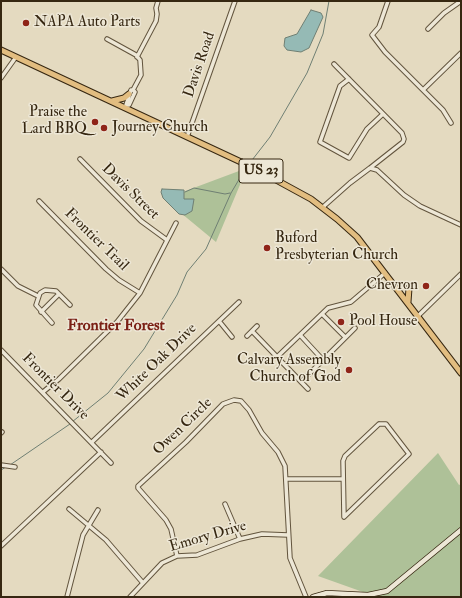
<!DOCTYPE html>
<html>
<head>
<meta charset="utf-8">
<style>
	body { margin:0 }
	#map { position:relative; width:462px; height:598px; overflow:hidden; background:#e4dac0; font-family:"IM FELL Double Pica",serif }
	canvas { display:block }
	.frame { position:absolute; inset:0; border:2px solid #362711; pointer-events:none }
</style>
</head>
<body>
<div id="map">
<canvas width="462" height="598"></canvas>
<div class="frame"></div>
</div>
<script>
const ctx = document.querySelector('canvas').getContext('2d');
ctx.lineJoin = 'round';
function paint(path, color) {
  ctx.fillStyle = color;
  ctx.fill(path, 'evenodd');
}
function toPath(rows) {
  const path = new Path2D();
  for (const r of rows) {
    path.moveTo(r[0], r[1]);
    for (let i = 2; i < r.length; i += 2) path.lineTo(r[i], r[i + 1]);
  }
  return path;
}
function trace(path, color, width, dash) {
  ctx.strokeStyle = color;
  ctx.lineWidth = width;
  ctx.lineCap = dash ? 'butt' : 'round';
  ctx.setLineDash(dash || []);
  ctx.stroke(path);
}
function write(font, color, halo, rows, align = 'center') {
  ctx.font = font + ' "IM FELL Double Pica",serif';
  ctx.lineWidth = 3;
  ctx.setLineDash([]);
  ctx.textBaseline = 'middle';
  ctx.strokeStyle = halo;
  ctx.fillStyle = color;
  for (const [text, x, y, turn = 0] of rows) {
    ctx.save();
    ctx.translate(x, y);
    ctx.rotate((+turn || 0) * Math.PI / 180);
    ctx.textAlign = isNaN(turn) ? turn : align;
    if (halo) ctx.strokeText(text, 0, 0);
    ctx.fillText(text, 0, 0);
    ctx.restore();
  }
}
paint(toPath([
	[247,168,216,242,164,199],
	[438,453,459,485,461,484,461,597,377,597,318,576]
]), '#aec198');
const water = toPath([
	[311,10,321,13,323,17,309,48,301,52,287,50,284,46,285,38,297,34,311,10],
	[162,189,184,190,184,199,194,199,192,211,185,215,179,214,163,198,161,192,162,189]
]);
paint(water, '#95bab5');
trace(water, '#6f7f73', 1);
trace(toPath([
	[249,164,270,137,307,73,323,34,329,1],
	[185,192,194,188,225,194,230,193],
	[72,422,108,393,144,349,177,295,187,272,206,249,231,193,247,166],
	[10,465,70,424],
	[1,470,6,467]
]), '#6f7f73', 1);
const street = toPath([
	[388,1,379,27,372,35,385,52,443,110,451,123],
	[428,29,444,13,461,1],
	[107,39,136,55,140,60,141,75,133,90,131,90,125,108],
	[137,57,156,21,157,14,156,8,158,1],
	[334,64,402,133,404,139,403,142,370,168],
	[1,78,16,57],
	[349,79,340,86,320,142,349,158,367,129,383,114],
	[423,90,461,53],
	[126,105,129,105,135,92,133,90],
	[187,137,235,1],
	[80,159,141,221,167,240],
	[39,201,106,269,119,280,140,293],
	[323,207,350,183,370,168,377,170,404,195,420,206,461,225],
	[1,269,18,286,38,296],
	[41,312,59,294],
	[322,314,345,337],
	[418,316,461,274],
	[219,321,232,337],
	[52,323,36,305,40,293,45,290,56,291,70,305],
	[252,331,277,357],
	[300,335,323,360],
	[247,336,257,326],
	[1,350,111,463],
	[301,382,355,328],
	[308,389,277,357,328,308,351,302,385,273],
	[43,392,59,379,117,322,140,293,176,223],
	[379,424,386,424,409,454,344,517,343,461,345,456,379,424],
	[1,433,2,432],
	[92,442,239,302],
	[1,465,15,467],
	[286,479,342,479],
	[225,504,240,539],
	[69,509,106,540,143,583],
	[1,546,101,452],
	[177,556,171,529,166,520,138,488,138,486,186,442,223,404,234,400,241,401,249,410,262,433,278,452,285,466,290,558,306,597],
	[67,597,83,535,98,510],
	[130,597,162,563,177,556,197,555,240,539,262,534,288,535]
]);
const secondary = toPath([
	[313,597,327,593,368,595,387,591,461,530]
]);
const primary = toPath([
	[1,50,256,169,311,199,337,219,357,237,461,373],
	[112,101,124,98,129,94],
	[408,302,409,288]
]);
trace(street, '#62543d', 5.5);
trace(secondary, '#362711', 6);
trace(primary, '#362711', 7);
trace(street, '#ede7d6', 3.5);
trace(secondary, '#ede7d6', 4.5);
trace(primary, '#e2bd80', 5);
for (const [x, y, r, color] of [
	[26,23,4,"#8f2418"],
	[95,122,4,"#8f2418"],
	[104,128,4,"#8f2418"],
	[267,248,4,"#8f2418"],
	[426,286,4,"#8f2418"],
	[341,322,4,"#8f2418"],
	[349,370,4,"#8f2418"]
]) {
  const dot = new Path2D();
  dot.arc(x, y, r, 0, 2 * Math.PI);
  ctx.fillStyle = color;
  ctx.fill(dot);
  trace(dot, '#ede7d6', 1.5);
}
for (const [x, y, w] of [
	[261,171,44]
]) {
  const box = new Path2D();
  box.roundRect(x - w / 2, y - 12, w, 24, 3);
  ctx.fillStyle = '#ede7d6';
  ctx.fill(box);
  trace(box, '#362711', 1);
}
write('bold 14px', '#362711', null, [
	["US 23",261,171]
]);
write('15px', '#362711', '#ede7d6', [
	["NAPA Auto Parts",34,23],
	["Praise the",87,113,"right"],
	["Lard BBQ",87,130,"right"],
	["Journey Church",112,128],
	["Buford",275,239],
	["Presbyterian Church",275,256],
	["Chevron",418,286,"right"],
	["Pool House",349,322],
	["Calvary Assembly",341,361,"right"],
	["Church of God",341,378,"right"]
], 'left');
write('15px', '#362711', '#ede7d6', [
	["Davis Road",200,65,-71],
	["Davis Street",130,192,44],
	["Frontier Trail",96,240,44],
	["White Oak Drive",157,363,-44],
	["Frontier Drive",55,387,45],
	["Owen Circle",183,427,-44],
	["Emory Drive",208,537,-16]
]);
write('bold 16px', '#7a1f14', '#ede7d6', [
	["Frontier Forest",116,327]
]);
</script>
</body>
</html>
